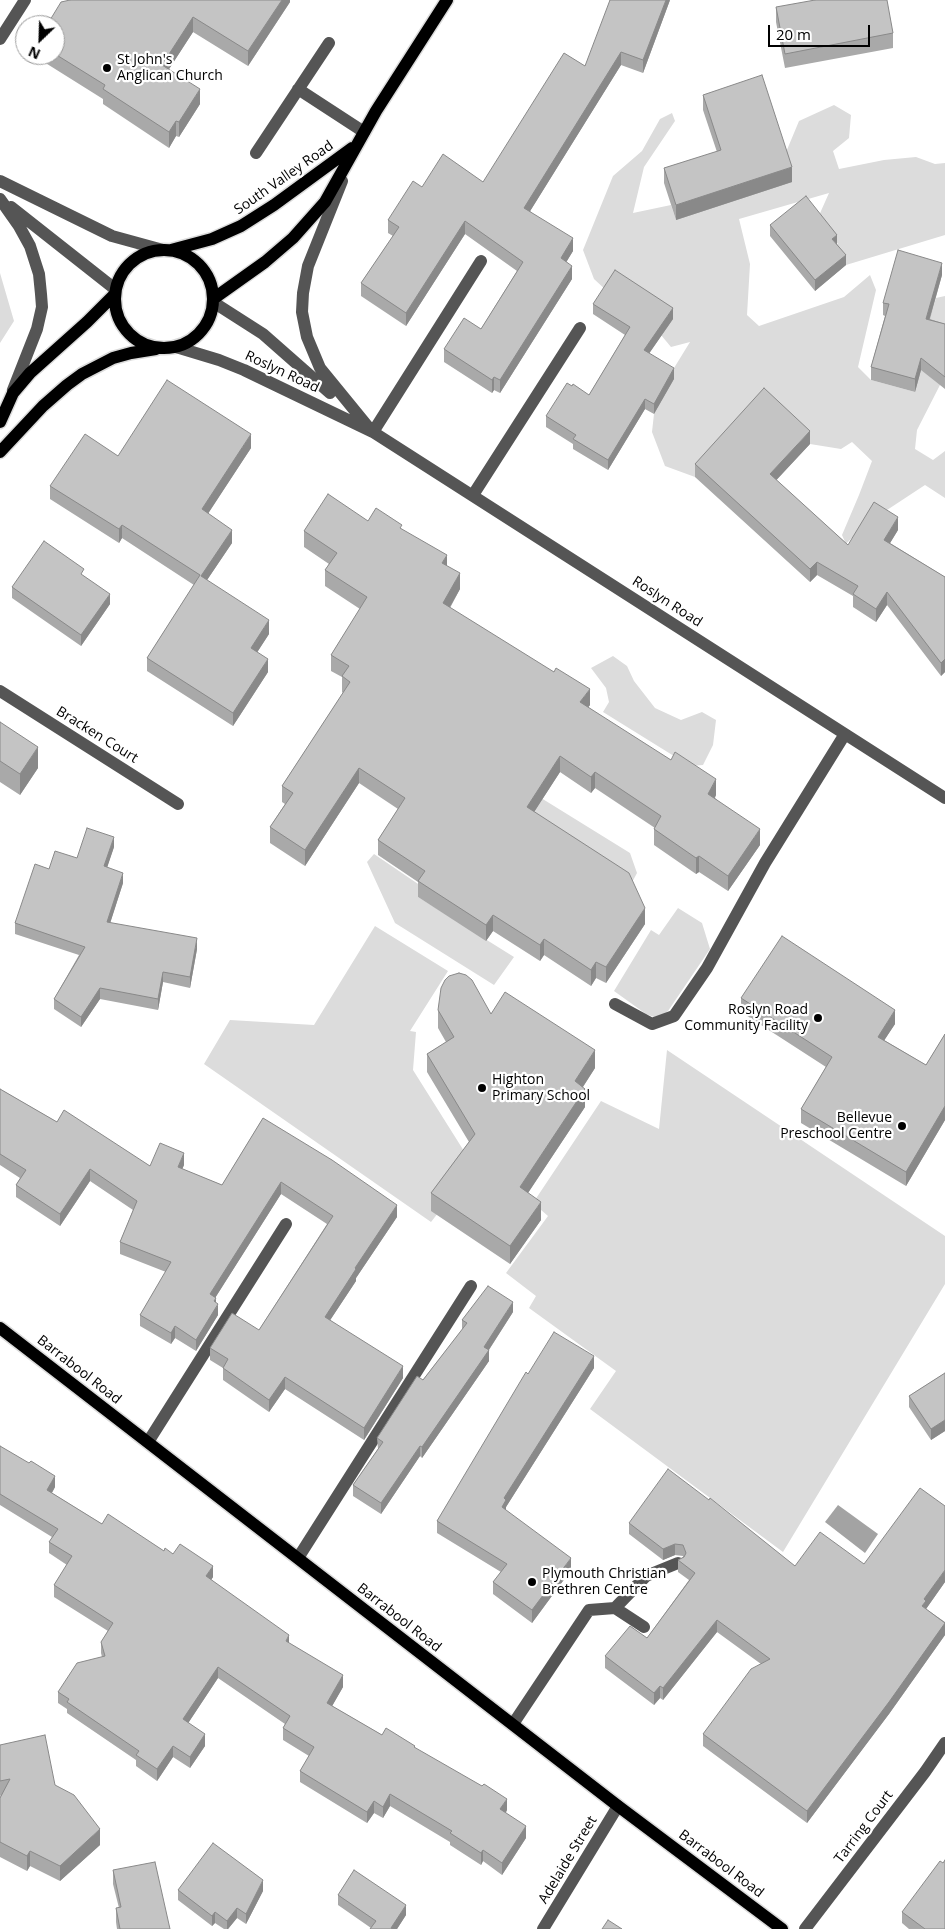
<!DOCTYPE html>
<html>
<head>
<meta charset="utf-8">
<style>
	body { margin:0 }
	#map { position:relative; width:945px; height:1929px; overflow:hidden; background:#fff; font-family:"Open Sans",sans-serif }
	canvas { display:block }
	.north { position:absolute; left:15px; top:15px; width:50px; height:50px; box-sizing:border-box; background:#fff; border:1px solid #999; border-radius:50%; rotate:204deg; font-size:14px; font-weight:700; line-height:20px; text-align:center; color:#000 }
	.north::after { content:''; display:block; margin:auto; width:18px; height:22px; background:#000; clip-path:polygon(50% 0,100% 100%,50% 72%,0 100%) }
	.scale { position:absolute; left:768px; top:25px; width:102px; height:22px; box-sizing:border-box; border:2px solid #000; border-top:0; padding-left:6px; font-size:15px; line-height:18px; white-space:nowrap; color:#000; -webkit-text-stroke:4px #fff; paint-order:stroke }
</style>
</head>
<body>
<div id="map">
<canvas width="945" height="1929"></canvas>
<div class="north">N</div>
<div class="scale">20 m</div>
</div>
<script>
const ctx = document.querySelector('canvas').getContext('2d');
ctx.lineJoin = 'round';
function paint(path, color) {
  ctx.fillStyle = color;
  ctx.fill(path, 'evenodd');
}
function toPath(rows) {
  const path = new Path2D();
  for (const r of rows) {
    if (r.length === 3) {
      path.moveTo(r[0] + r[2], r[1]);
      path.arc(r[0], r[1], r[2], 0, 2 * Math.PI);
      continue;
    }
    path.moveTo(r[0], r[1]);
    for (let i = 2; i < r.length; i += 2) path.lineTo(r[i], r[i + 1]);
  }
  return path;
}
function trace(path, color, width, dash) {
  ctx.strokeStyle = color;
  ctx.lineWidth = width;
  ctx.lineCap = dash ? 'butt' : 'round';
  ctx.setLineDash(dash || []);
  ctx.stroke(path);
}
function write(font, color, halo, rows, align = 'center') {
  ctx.font = font + ' "Open Sans",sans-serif';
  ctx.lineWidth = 4.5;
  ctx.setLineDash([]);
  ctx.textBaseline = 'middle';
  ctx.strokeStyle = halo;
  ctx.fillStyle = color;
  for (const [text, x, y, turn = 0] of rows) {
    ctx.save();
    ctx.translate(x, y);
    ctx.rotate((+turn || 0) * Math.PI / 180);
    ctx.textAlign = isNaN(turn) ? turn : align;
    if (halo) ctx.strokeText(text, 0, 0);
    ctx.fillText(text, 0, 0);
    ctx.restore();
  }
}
paint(toPath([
	[834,105,851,115,849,138,833,151,839,169,884,160,916,157,935,164,945,163,945,235,846,265,832,249,838,244,817,220,829,193,739,219,750,264,747,315,759,326,844,297,870,275,876,290,858,367,871,380,915,392,927,328,936,298,945,296,945,378,940,385,917,430,915,449,933,460,945,451,945,498,925,485,887,510,874,515,846,544,842,535,859,495,872,461,852,442,841,449,810,444,764,402,695,477,665,466,652,432,654,414,674,379,666,374,674,368,690,342,671,347,661,335,672,319,608,292,594,279,583,250,613,176,642,151,660,119,672,113,675,121,644,167,633,213,671,205,676,220,784,157,799,121],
	[0,273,14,321,0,343],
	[613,656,627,666,634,681,655,708,681,720,702,712,716,720,713,745,703,765,690,766,603,712,609,702,606,688,591,668],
	[533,793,630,853,637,873,630,886,521,811],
	[374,854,424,888,418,897,514,957,494,985,395,923,367,862],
	[678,908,702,923,710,949,668,1011,662,1015,654,1017,646,1014,614,991,651,930,659,935],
	[375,926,448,971,410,1031,416,1032,413,1070,474,1167,431,1222,204,1064,230,1020,314,1025],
	[667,1050,945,1236,945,1284,783,1552,590,1409,616,1371,529,1308,536,1296,506,1273,548,1216,533,1203,601,1101,659,1129]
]), '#dcdcdc');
paint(toPath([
	[838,1505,878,1534,865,1553,825,1522]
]), '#a3a3a3');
const major = toPath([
	[164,299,49],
	[171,250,212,239,241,226,274,205,352,148],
	[213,299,265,262,293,238,325,202,376,111,447,0],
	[0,422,13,393,30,373,87,322,115,294],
	[0,452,43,406,67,385,82,374,113,358,131,353,156,349],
	[0,1328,618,1806,782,1929]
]);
trace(major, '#dbdbdb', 15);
trace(toPath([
	[0,39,25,0],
	[298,89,364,132],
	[256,153,329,43],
	[0,181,112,236,163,250],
	[342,181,308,266,303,293,302,312,307,337,320,368,369,428],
	[0,199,19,226,30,246,39,274,41,294,42,307,37,329,13,390],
	[11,207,115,289],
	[213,302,263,334,330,393],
	[176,347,219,360,244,370,373,432,945,798],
	[373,432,481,261],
	[473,495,580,328],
	[0,691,178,804],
	[615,1004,652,1024,674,1016,707,968,765,863,845,734],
	[148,1442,286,1224],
	[298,1558,471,1286],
	[615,1608,646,1576,678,1563],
	[513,1724,589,1610,615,1608,644,1627],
	[543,1929,618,1806],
	[805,1929,925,1772,945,1743]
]), '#555', 12);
trace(major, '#000', 12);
paint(toPath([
	[290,0,290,2,248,66,193,32,169,69,200,104,179,137,176,136,169,148,103,104,103,99,36,57,36,55,55,55,55,25],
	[670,0,643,73,621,65,530,211,573,251,566,262,572,279,500,393,494,390,492,393,444,362,444,349,481,329,517,271,465,234,406,326,361,296,361,283,393,236,388,233,388,220,422,187,483,182,585,66],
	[776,7,893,33,893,48,785,68,776,22],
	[703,95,792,182,676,220,664,183,664,168,717,152,703,110],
	[770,225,837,244,846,265,815,291,770,236],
	[942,275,930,319,945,324,945,389,921,370,915,392,871,380,871,367,885,316,883,315,883,303],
	[593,304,673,319,649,353,674,379,654,414,645,409,608,470,573,449,573,444,546,427,546,416,589,395,625,335,593,314],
	[810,444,776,480,848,545,898,530,890,543,945,577,945,672,941,676,887,605,876,622,853,607,853,596,817,575,810,582,695,477,695,464],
	[251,448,208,513,232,543,207,580,269,634,257,652,268,672,233,726,147,671,147,658,194,585,122,538,119,543,50,499,50,486,118,456],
	[368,521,402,529,447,566,460,589,450,608,590,705,588,707,716,795,715,798,760,845,728,891,699,872,696,874,654,845,654,829,655,828,595,788,591,793,560,772,534,812,645,924,606,983,596,978,591,986,544,955,540,961,493,931,486,941,418,897,418,882,378,855,378,840,398,809,359,783,305,866,270,843,270,827,285,804,282,802,282,786,343,693,342,692,342,677,331,671,331,655,360,609,325,586,325,570,329,564,304,547,304,531],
	[84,576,110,604,81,646,12,598,12,587],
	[0,722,38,768,20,795,0,782],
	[114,847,107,867,123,883,110,923,197,949,190,988,163,982,158,1010,100,999,81,1027,54,1009,54,999,79,955,15,934,15,923,49,869],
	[741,998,895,1024,884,1040,926,1065,945,1034,945,1120,906,1186,801,1123,801,1109,826,1067,741,1012],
	[438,1010,491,1014,595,1068,583,1087,585,1107,528,1193,541,1220,510,1264,431,1211,431,1193,469,1142,427,1072,427,1054,446,1042,438,1028],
	[0,1089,57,1122,150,1166,184,1165,182,1169,222,1185,263,1118,397,1217,356,1278,356,1281,330,1320,403,1378,364,1440,285,1389,269,1412,223,1380,223,1368,210,1360,210,1348,259,1330,327,1224,281,1194,215,1298,218,1315,196,1351,175,1338,171,1344,140,1326,140,1315,166,1272,120,1254,120,1242,133,1210,90,1181,60,1226,16,1197,16,1185,20,1178,0,1165],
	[513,1312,489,1350,489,1361,422,1458,420,1456,381,1514,353,1496,353,1485,378,1449,377,1438,462,1330,462,1320],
	[594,1368,506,1507,506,1510,571,1570,532,1623,493,1594,493,1582,501,1572,437,1533,437,1521,528,1374],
	[945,1373,945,1431,931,1440,909,1407,909,1396],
	[0,1446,55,1487,52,1493,102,1524,164,1551,173,1554,213,1577,211,1580,343,1687,332,1706,382,1735,415,1748,507,1810,506,1813,526,1838,502,1875,483,1861,481,1865,450,1845,450,1842,390,1806,383,1818,374,1813,367,1823,300,1782,300,1771,309,1756,283,1740,283,1728,285,1724,218,1678,188,1723,205,1746,190,1768,173,1757,157,1781,136,1766,136,1760,67,1713,67,1709,58,1703,58,1692,102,1657,101,1653,101,1642,108,1631,54,1597,54,1585,67,1565,49,1553,49,1542,52,1537,0,1505],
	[629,1523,795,1566,864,1564,945,1582,926,1609,945,1622,945,1635,889,1714,807,1823,703,1746,703,1734,761,1664,717,1632,663,1700,660,1698,654,1705,605,1668,605,1656,647,1638,689,1580,678,1572,678,1560,683,1557,683,1556,675,1555,663,1560,629,1534],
	[0,1745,55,1785,100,1845,60,1881,30,1866,27,1871,0,1857,0,1798,1,1795,0,1796],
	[943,1863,945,1929,909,1929,902,1923,902,1912],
	[113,1870,170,1929,117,1929,116,1922,116,1908,119,1908,113,1884],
	[178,1890,263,1891,246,1924,237,1918,228,1929,224,1929,215,1923,212,1926,178,1900],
	[338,1895,406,1915,397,1929,370,1929,371,1928,338,1905]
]), '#a9a9a9');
paint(toPath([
	[282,0,290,0,290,2,248,66,248,51],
	[666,0,670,0,643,73,643,60],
	[193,17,193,32,162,80,162,65],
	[621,52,621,65,524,221,524,208],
	[200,89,200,104,179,137,179,122],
	[176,121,176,136,169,148,169,132],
	[792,167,792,182,676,220,676,205],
	[465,221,465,234,406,326,406,313],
	[837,235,837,245,832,239],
	[573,238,573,251,561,271,561,258],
	[846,255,846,265,815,291,815,280],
	[942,263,942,275,926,331,926,319],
	[572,266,572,279,500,393,500,380],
	[673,308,673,319,644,361,644,350],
	[921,358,921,370,915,392,915,379],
	[674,368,674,379,654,414,654,404],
	[494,377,494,390,492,393,492,380],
	[645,399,645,409,608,470,608,460],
	[810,431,810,444,770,487,770,474],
	[251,434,251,448,202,523,202,509],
	[898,517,898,530,884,553,884,540],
	[122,525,122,538,119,543,119,529],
	[232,530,232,543,201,589,201,576],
	[447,555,447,571,442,563],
	[817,562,817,575,810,582,810,569],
	[460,573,460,589,443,619,443,603],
	[887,592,887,605,876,622,876,609],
	[110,594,110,604,81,646,81,635],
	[269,620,269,634,251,662,251,648],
	[268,659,268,672,233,726,233,713],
	[945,659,945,672,941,676,941,663],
	[590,689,590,705,580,718,580,702],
	[38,747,38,768,20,795,20,774],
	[560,756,560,772,527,823,527,807],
	[359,768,359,783,305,866,305,850],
	[595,772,595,788,591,793,591,777],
	[716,779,716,795,708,810,708,794],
	[760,829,760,845,728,891,728,876],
	[114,837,114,847,104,877,104,866],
	[699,856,699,872,696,874,696,858],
	[123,873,123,883,107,933,107,922],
	[645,908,645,924,606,983,606,967],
	[493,915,493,931,486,941,486,925],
	[197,938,197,949,190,988,190,977],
	[544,939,544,955,540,961,540,945],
	[596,962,596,978,591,986,591,970],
	[163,972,163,982,158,1010,158,999],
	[100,988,100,999,81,1027,81,1017],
	[895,1010,895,1024,878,1050,878,1037],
	[595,1050,595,1068,575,1099,575,1081],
	[585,1089,585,1107,520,1205,520,1187],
	[945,1106,945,1120,906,1186,906,1172],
	[184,1153,184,1165,178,1179,178,1167],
	[90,1169,90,1181,60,1226,60,1214],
	[281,1182,281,1194,210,1306,210,1294],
	[541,1202,541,1220,510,1264,510,1246],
	[397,1205,397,1217,356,1278,356,1281,325,1328,325,1317,355,1268],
	[216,1298,216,1308,218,1304,218,1315,196,1351,196,1340],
	[513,1302,513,1312,488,1351,489,1350,489,1361,422,1458,422,1447,484,1347],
	[175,1326,175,1338,171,1344,171,1333],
	[594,1356,594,1368,506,1507,506,1512,502,1507,504,1498],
	[403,1366,403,1378,364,1440,364,1428],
	[285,1377,285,1389,269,1412,269,1400],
	[945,1420,945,1431,931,1440,931,1429],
	[420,1446,420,1456,381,1514,381,1503],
	[55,1476,55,1487,47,1501,47,1490],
	[675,1544,675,1555,663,1560,663,1549],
	[571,1558,571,1570,532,1623,532,1610],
	[213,1566,213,1577,206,1588,206,1576],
	[945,1570,945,1582,926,1609,922,1606,924,1599],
	[717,1620,717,1632,663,1700,663,1688],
	[945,1623,945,1635,889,1714,807,1823,807,1811],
	[289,1635,289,1647,286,1641],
	[218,1667,218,1678,183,1731,183,1719],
	[343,1675,343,1687,327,1715,327,1703],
	[660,1686,660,1698,654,1705,654,1693],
	[205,1734,205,1746,190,1768,190,1757],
	[173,1746,173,1757,157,1781,157,1769],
	[390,1794,390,1806,383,1818,383,1807],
	[507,1799,507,1810,500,1820,500,1809],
	[374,1801,374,1813,367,1823,367,1812],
	[526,1826,526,1838,502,1875,502,1863],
	[100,1829,100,1845,60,1881,60,1866],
	[483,1850,483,1861,481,1865,481,1853],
	[30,1851,30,1866,27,1871,27,1856],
	[263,1880,263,1891,246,1924,246,1914],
	[406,1905,406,1915,397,1929,391,1929,391,1928],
	[237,1908,237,1918,228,1929,227,1929,227,1921],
	[215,1912,215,1923,212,1926,212,1916]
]), '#898989');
const building = toPath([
	[70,0,282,0,248,51,193,17,162,65,200,89,179,122,176,121,169,132,103,89,105,85,55,54,55,25,47,25,61,2,70,0],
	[610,0,666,0,643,60,621,52,524,208,573,238,561,258,572,266,500,380,494,377,492,380,444,349,464,318,481,329,523,262,465,221,406,313,361,283,399,227,388,220,413,181,422,187,443,154,483,182,564,53,585,66,610,0],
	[815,0,887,0,893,33,785,54,776,7,815,0],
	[762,75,792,167,676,205,664,168,721,150,703,95,762,75],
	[806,196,837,235,832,239,846,255,815,280,770,225,806,196],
	[898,250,942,263,926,319,945,324,945,377,921,358,915,379,871,367,889,304,883,303,898,250],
	[615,270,673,308,644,350,674,368,654,404,645,399,608,460,573,439,576,435,546,416,567,383,572,386,573,384,589,395,630,327,593,304,615,270],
	[167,380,251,434,202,509,232,530,201,576,269,620,251,648,268,659,233,713,147,658,200,575,122,525,119,529,50,486,85,434,118,456,167,380],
	[764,388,810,431,770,474,848,545,874,502,898,517,884,540,945,577,945,659,941,663,887,592,876,609,853,594,858,586,817,562,810,569,695,464,764,388],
	[328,494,368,521,376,508,402,525,400,528,447,555,442,563,460,573,443,603,554,672,556,668,590,689,580,702,671,760,675,752,716,779,708,794,760,829,728,876,699,856,696,858,654,829,661,816,595,772,591,777,560,756,527,807,629,873,645,908,606,967,596,962,591,970,544,939,540,945,493,915,486,925,418,881,425,871,378,840,405,798,359,768,305,850,270,827,293,793,282,786,350,682,342,676,349,666,331,655,367,597,325,570,337,553,304,531,328,494],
	[44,541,84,569,81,574,110,594,81,635,12,587,44,541],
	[0,722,38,747,20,774,0,761,0,722],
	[87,828,114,837,104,866,123,873,107,922,197,938,190,977,163,972,158,999,100,988,81,1017,54,999,85,947,15,923,35,864,49,869,55,851,77,858,87,828],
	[782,936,895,1010,878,1037,926,1065,945,1034,945,1106,906,1172,801,1109,832,1057,741,998,782,936],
	[459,973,466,975,472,980,491,1014,505,992,595,1050,575,1081,585,1089,520,1187,541,1202,510,1246,431,1193,475,1134,427,1054,454,1037,438,1010,441,988,445,980,449,976,459,973],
	[0,1089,57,1122,64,1110,150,1166,160,1143,184,1153,178,1167,222,1185,263,1118,332,1160,397,1205,355,1268,356,1269,325,1317,403,1366,364,1428,285,1377,269,1400,223,1368,228,1359,210,1348,232,1313,259,1330,333,1216,281,1182,210,1294,216,1298,214,1301,218,1304,196,1340,175,1326,171,1333,140,1315,171,1262,120,1242,137,1201,90,1169,60,1214,16,1185,26,1170,0,1154,0,1089],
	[488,1286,513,1302,484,1347,489,1350,422,1447,420,1446,381,1503,353,1485,383,1442,377,1438,417,1376,423,1380,467,1323,462,1320,488,1286],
	[554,1332,594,1356,504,1498,506,1500,502,1507,571,1558,532,1610,493,1582,507,1564,437,1521,526,1372,528,1374,554,1332],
	[945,1373,945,1420,931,1429,909,1396,945,1373],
	[0,1446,29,1463,31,1461,55,1476,47,1490,102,1524,108,1514,164,1551,165,1548,173,1554,180,1544,213,1566,206,1576,289,1635,286,1641,343,1675,327,1703,382,1735,386,1728,415,1746,414,1747,482,1786,484,1784,507,1799,500,1809,526,1826,502,1863,483,1850,481,1853,450,1833,452,1831,390,1794,383,1807,374,1801,367,1812,300,1771,314,1747,283,1728,290,1716,218,1667,183,1719,205,1734,190,1757,173,1746,157,1769,136,1755,139,1751,67,1702,69,1699,58,1692,77,1663,105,1656,101,1642,113,1623,54,1585,72,1556,49,1542,58,1529,0,1494,0,1446],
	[668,1469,709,1500,710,1498,795,1566,820,1532,864,1564,920,1488,945,1506,945,1570,924,1599,926,1601,922,1606,945,1623,889,1702,807,1811,703,1734,751,1669,770,1659,717,1620,663,1688,660,1686,654,1693,605,1656,630,1626,647,1638,695,1573,678,1560,684,1557,686,1553,683,1545,675,1544,663,1549,629,1523,668,1469],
	[45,1735,55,1785,74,1795,100,1829,60,1866,30,1851,27,1856,0,1842,0,1798,10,1779,0,1781,0,1745,45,1735],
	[213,1843,263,1880,246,1914,237,1908,227,1921,215,1912,212,1916,178,1890,213,1843],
	[945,1860,945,1929,925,1929,902,1912,940,1861,943,1863,945,1860],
	[155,1862,170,1929,120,1929,116,1908,121,1907,113,1870,155,1862],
	[354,1870,406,1905,391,1928,393,1929,370,1929,376,1921,338,1895,354,1870],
	[608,1920,622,1929,602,1929,608,1920]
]);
paint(building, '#c4c4c4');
trace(building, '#898989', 1);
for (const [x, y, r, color] of [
	[107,68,5,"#000"],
	[818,1018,5,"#000"],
	[482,1088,5,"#000"],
	[902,1126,5,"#000"],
	[532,1582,5,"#000"]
]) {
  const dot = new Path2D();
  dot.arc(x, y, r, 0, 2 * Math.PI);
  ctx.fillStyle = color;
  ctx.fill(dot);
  trace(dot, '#fff', 2);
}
write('14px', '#000', '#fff', [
	["St John's",117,60],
	["Anglican Church",117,76],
	["Roslyn Road",808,1010,"right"],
	["Community Facility",808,1026,"right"],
	["Highton",492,1080],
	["Primary School",492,1096],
	["Bellevue",892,1118,"right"],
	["Preschool Centre",892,1134,"right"],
	["Plymouth Christian",542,1574],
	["Brethren Centre",542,1590]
], 'left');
write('14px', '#000', '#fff', [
	["South Valley Road",284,178,-35],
	["Roslyn Road",282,372,25],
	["Roslyn Road",667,602,33],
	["Bracken Court",97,735,32],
	["Barrabool Road",79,1370,38],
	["Barrabool Road",399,1618,38],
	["Tarring Court",864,1827,-53],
	["Adelaide Street",568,1860,-59],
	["Barrabool Road",721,1864,37]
]);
</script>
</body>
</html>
